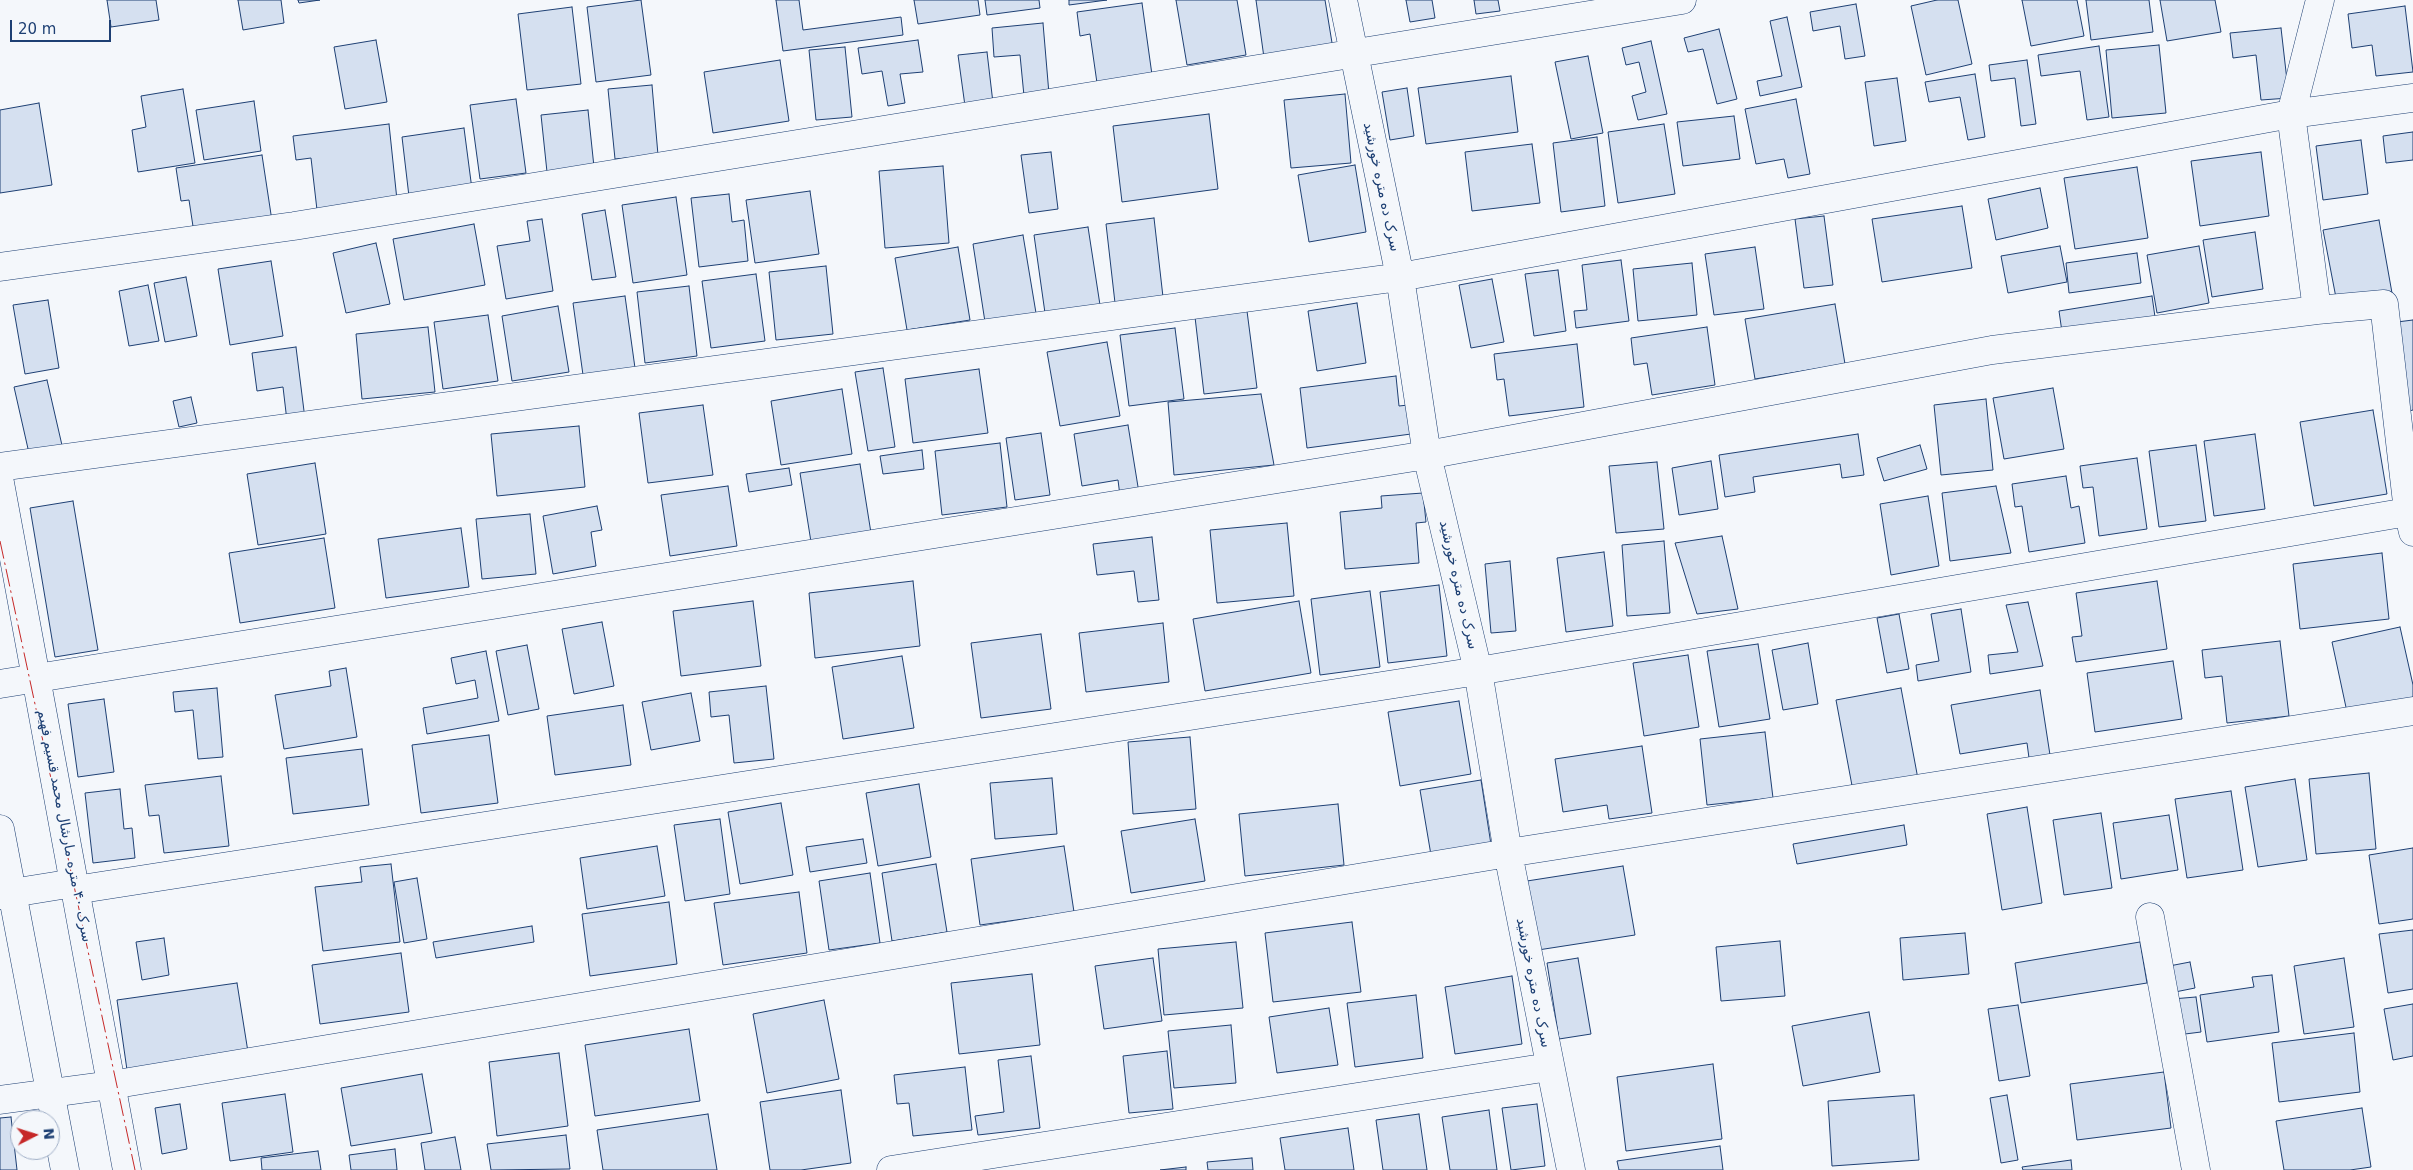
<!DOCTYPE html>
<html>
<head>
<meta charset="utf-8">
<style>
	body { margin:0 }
	#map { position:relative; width:2413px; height:1170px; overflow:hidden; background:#f4f7fb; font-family:"DejaVu Sans",sans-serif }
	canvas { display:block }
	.north { position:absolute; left:10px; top:1110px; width:50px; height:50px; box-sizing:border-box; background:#f4f7fb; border:1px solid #9eadc5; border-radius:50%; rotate:85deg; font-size:14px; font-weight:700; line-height:20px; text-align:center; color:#1d3f73 }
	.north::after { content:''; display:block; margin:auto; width:18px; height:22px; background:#c62828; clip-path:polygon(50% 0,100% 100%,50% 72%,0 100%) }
	.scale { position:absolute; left:10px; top:20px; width:101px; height:22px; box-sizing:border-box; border:2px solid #1d3f73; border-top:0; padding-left:6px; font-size:15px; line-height:18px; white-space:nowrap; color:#1d3f73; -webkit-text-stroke:4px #f4f7fb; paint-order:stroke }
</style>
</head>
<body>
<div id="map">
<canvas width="2413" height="1170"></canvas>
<div class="north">N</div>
<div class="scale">20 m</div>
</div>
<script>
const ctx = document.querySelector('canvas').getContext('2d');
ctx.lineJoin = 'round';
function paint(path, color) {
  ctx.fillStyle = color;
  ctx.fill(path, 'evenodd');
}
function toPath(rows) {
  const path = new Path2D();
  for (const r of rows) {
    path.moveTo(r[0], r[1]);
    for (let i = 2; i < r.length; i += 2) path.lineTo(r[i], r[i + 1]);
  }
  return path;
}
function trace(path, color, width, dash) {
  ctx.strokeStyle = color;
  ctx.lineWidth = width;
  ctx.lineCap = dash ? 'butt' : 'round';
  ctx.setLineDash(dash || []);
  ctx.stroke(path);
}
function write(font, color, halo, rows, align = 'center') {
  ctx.font = font + ' "DejaVu Sans",Vazirmatn,sans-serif';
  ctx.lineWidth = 4;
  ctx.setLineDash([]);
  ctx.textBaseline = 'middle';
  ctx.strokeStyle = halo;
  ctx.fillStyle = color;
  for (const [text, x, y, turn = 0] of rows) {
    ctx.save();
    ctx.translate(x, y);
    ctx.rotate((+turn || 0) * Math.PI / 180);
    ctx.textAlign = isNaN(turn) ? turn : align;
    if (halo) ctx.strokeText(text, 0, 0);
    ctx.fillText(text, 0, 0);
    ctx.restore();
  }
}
const building = toPath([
	[107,0,156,0,159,20,111,27,107,0],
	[238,0,281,0,284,23,243,30,238,0],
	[298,0,320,0,299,3,298,0],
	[641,0,651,75,596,82,587,7,641,0],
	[776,0,799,0,803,30,901,17,903,35,783,51,776,0],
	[914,0,978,0,980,15,918,24,914,0],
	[985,0,1039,0,1040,8,987,15,985,0],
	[1069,0,1107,0,1069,5,1069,0],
	[1176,0,1237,0,1246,55,1187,65,1176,0],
	[1256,0,1325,0,1334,55,1265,65,1256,0],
	[1406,0,1432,0,1435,18,1410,22,1406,0],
	[1474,0,1498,0,1500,11,1476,14,1474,0],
	[1937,0,1958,0,1972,64,1926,75,1911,6,1937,0],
	[2022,0,2077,0,2084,36,2031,46,2022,0],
	[2086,0,2149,0,2153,32,2091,40,2086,0],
	[2160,0,2215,0,2221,32,2167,41,2160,0],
	[1142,3,1153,82,1098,90,1090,34,1080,36,1077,12,1142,3],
	[1856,4,1865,56,1845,59,1840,26,1813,31,1810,12,1856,4],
	[2405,6,2413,72,2376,76,2372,45,2352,48,2348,14,2405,6],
	[572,7,581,84,527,90,518,14,572,7],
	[1787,17,1802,87,1760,96,1757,81,1782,76,1770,21,1787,17],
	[1043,23,1049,94,1024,96,1020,55,994,57,992,28,1043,23],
	[2281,28,2289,98,2261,100,2256,55,2233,58,2230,33,2281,28],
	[1719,29,1737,99,1717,104,1703,49,1688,52,1684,38,1719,29],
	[376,40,387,102,345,109,334,47,376,40],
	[918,40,923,72,900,74,905,103,888,106,882,71,862,74,858,48,918,40],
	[1651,41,1667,114,1638,120,1632,96,1646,92,1639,62,1626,65,1622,48,1651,41],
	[2159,45,2166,113,2112,118,2106,50,2159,45],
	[2099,46,2109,117,2087,120,2080,71,2041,76,2038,55,2099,46],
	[845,47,852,117,816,120,809,50,845,47],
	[987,52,993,103,965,106,958,55,987,52],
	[1588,56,1603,133,1571,139,1555,62,1588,56],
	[780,60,789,121,713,133,704,72,780,60],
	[2027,60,2036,124,2021,126,2015,78,1991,81,1989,65,2027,60],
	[1975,74,1985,137,1968,140,1960,97,1929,102,1925,82,1975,74],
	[1511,76,1518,132,1426,144,1418,88,1511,76],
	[1897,78,1906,141,1874,146,1865,82,1897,78],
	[652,85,658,155,615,159,608,89,652,85],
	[1407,88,1414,136,1390,140,1382,92,1407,88],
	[183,89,195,163,138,172,132,130,146,127,141,96,183,89],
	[1345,94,1351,163,1291,168,1284,100,1345,94],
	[516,99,526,173,480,179,470,105,516,99],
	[1796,99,1810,174,1788,178,1784,159,1756,164,1745,109,1796,99],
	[254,101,261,151,204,160,196,110,254,101],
	[39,103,52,185,0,193,0,110,39,103],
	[588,110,594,167,547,172,541,115,588,110],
	[1209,114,1218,189,1122,202,1113,126,1209,114],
	[1734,116,1740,159,1683,166,1677,122,1734,116],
	[389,124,397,200,317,210,311,158,296,160,293,136,389,124],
	[1664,124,1675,194,1618,203,1608,132,1664,124],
	[464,128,473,197,410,205,402,137,464,128],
	[2413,132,2413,160,2386,163,2383,136,2413,132],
	[1597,137,1605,206,1561,212,1553,143,1597,137],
	[2361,140,2368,194,2323,200,2316,146,2361,140],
	[1532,144,1540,203,1472,211,1465,152,1532,144],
	[1051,152,1058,209,1029,213,1021,155,1051,152],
	[2261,152,2269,216,2200,226,2191,161,2261,152],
	[262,155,272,221,194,233,189,200,181,201,176,168,262,155],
	[1355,165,1366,232,1309,242,1298,175,1355,165],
	[943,166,949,243,885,248,879,171,943,166],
	[2137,167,2148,238,2075,249,2064,178,2137,167],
	[2040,188,2048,228,1996,240,1988,199,2040,188],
	[810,191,819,254,755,263,746,200,810,191],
	[729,194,732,222,744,220,748,261,699,267,691,198,729,194],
	[676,197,687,275,633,283,622,205,676,197],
	[1962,206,1972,268,1882,282,1872,219,1962,206],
	[605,210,616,277,592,280,582,214,605,210],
	[1824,216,1833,285,1804,288,1795,219,1824,216],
	[1154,218,1163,297,1115,303,1106,224,1154,218],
	[542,219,553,291,506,299,497,246,530,241,527,221,542,219],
	[2379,220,2392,293,2337,303,2323,230,2379,220],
	[474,224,485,285,404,300,393,239,474,224],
	[1088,227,1100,305,1045,313,1034,235,1088,227],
	[2255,232,2263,289,2212,297,2203,240,2255,232],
	[1023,235,1036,313,985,322,973,244,1023,235],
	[376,243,390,304,346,313,333,253,376,243],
	[2060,246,2067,282,2008,293,2001,256,2060,246],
	[2199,246,2209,303,2157,313,2147,255,2199,246],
	[958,247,970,320,907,330,895,258,958,247],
	[1755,247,1764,309,1714,315,1705,254,1755,247],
	[2137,253,2141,283,2069,293,2066,263,2137,253],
	[1621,260,1629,321,1576,328,1574,311,1587,310,1582,265,1621,260],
	[271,261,283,336,230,345,218,269,271,261],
	[1692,263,1697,315,1638,321,1633,269,1692,263],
	[826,266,833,334,776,340,769,272,826,266],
	[1558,270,1566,331,1534,336,1525,274,1558,270],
	[756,274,765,341,711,348,702,281,756,274],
	[186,277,197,336,165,342,154,283,186,277],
	[1492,279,1504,342,1471,348,1459,285,1492,279],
	[148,285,159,341,129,346,119,291,148,285],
	[689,286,697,356,645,363,637,292,689,286],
	[625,296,635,368,583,375,573,303,625,296],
	[2152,296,2155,317,2062,332,2059,311,2152,296],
	[48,300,59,368,25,374,13,305,48,300],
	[1357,303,1366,363,1317,371,1308,311,1357,303],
	[1835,304,1845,364,1755,379,1745,319,1835,304],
	[558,306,569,372,512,381,502,316,558,306],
	[1247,311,1257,388,1204,394,1195,317,1247,311],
	[488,315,498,381,443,389,434,322,488,315],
	[2413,320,2413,410,2409,411,2397,322,2413,320],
	[428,327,435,392,362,399,356,334,428,327],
	[1707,327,1715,385,1652,395,1647,363,1634,365,1631,338,1707,327],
	[1175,328,1184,399,1129,406,1120,335,1175,328],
	[1107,342,1120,416,1060,426,1047,352,1107,342],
	[1577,344,1584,407,1509,416,1504,379,1497,380,1494,354,1577,344],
	[296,347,305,419,287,421,283,387,257,391,252,353,296,347],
	[883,368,895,447,868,451,855,372,883,368],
	[979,369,988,433,913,443,905,379,979,369],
	[1396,376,1399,406,1408,405,1411,434,1307,448,1300,388,1396,376],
	[47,380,64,454,31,462,14,387,47,380],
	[2053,388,2064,449,2004,459,1993,398,2053,388],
	[842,389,852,454,781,465,771,401,842,389],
	[1261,394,1274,465,1174,475,1168,402,1261,394],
	[191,397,197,423,179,427,173,401,191,397],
	[1986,399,1993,470,1941,475,1934,405,1986,399],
	[703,405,713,475,648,483,639,413,703,405],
	[2373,410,2387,494,2314,506,2300,422,2373,410],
	[1128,425,1139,493,1120,496,1118,480,1082,486,1074,434,1128,425],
	[579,426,585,487,497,496,491,434,579,426],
	[1041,433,1050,495,1015,500,1006,438,1041,433],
	[1858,434,1864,475,1842,478,1840,464,1753,477,1755,492,1725,497,1719,455,1858,434],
	[2255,434,2265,509,2214,516,2204,441,2255,434],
	[1000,443,1007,507,942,515,935,451,1000,443],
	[1920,445,1927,469,1884,481,1877,458,1920,445],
	[2196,445,2206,521,2159,527,2149,451,2196,445],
	[922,450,924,469,883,474,880,456,922,450],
	[2137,458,2147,529,2099,536,2093,487,2083,488,2080,466,2137,458],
	[1711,461,1718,509,1679,515,1672,468,1711,461],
	[1657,462,1664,529,1616,533,1609,466,1657,462],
	[315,463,326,534,258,545,247,474,315,463],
	[860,464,871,533,811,542,800,473,860,464],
	[789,468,792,485,749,492,746,474,789,468],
	[2066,476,2071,508,2079,506,2085,543,2029,552,2022,506,2015,507,2012,484,2066,476],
	[728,486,737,546,670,556,661,495,728,486],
	[1996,486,2011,553,1950,561,1942,493,1996,486],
	[1423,493,1426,522,1416,523,1419,563,1345,569,1340,512,1382,508,1381,496,1423,493],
	[1928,496,1939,566,1891,575,1880,504,1928,496],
	[73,501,98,650,55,657,30,508,73,501],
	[597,506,602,530,591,532,596,566,553,574,543,516,597,506],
	[530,514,536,574,482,579,476,519,530,514],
	[1287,523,1294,596,1217,603,1210,530,1287,523],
	[461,528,469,587,386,598,378,539,461,528],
	[1722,536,1738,609,1697,614,1675,543,1722,536],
	[1152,537,1159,600,1138,602,1134,571,1097,575,1093,544,1152,537],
	[324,538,335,608,240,623,229,553,324,538],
	[1664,541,1670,613,1627,616,1622,545,1664,541],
	[1604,552,1613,626,1566,632,1557,558,1604,552],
	[2382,553,2389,619,2300,629,2293,564,2382,553],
	[1510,561,1516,631,1491,633,1485,564,1510,561],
	[913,581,920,646,815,658,809,593,913,581],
	[2157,581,2167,649,2076,662,2072,637,2082,636,2076,593,2157,581],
	[1439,585,1447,656,1388,663,1380,592,1439,585],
	[1370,591,1380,667,1320,675,1311,599,1370,591],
	[753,601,761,666,681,676,673,611,753,601],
	[1299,601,1311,673,1205,691,1193,619,1299,601],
	[2028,602,2043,666,1990,674,1988,655,2018,652,2006,605,2028,602],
	[1961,609,1971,672,1918,681,1916,665,1939,661,1931,614,1961,609],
	[1899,614,1909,669,1887,673,1877,618,1899,614],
	[602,622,614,686,574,694,562,629,602,622],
	[1163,623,1169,682,1086,692,1079,633,1163,623],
	[2400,627,2413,685,2413,698,2347,712,2332,642,2400,627],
	[1041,634,1051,709,981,718,971,643,1041,634],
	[2280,641,2289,716,2227,723,2222,676,2205,678,2202,650,2280,641],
	[1808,643,1818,704,1783,710,1772,650,1808,643],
	[1758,644,1770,719,1719,727,1707,651,1758,644],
	[527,645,539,709,508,715,496,651,527,645],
	[486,651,499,721,427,734,423,708,478,698,475,680,456,684,451,658,486,651],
	[1688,655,1699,727,1644,736,1633,663,1688,655],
	[902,656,914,728,843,739,832,667,902,656],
	[2173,661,2182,719,2095,732,2087,673,2173,661],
	[346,668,357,737,284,749,275,695,331,686,329,671,346,668],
	[766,686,774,759,734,763,729,715,711,717,709,692,766,686],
	[217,688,223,757,198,759,193,710,175,712,173,692,217,688],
	[1901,688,1918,779,1853,791,1836,700,1901,688],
	[2040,690,2050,755,2029,758,2027,743,1960,754,1951,705,2040,690],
	[691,693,700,741,651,750,642,702,691,693],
	[104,699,114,772,78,777,68,704,104,699],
	[1459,701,1471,774,1400,786,1388,712,1459,701],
	[623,705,631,765,555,775,547,716,623,705],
	[1765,732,1773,798,1707,805,1700,739,1765,732],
	[489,735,498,803,421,813,412,745,489,735],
	[1190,737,1196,809,1133,814,1128,742,1190,737],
	[1642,746,1652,813,1609,819,1607,805,1563,812,1555,759,1642,746],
	[362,749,369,805,293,814,286,758,362,749],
	[2369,773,2376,849,2316,854,2309,779,2369,773],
	[221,776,229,846,164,853,159,815,149,816,145,785,221,776],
	[1052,778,1057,834,995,839,990,783,1052,778],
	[2295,779,2307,860,2258,867,2245,787,2295,779],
	[1481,780,1492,851,1432,861,1420,790,1481,780],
	[919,784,931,857,878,866,866,793,919,784],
	[120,789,124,829,132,828,135,858,93,863,85,793,120,789],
	[2231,791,2243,870,2187,878,2175,799,2231,791],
	[781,803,793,875,740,884,728,812,781,803],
	[1338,804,1344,865,1245,876,1239,814,1338,804],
	[2027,807,2042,903,2002,910,1987,814,2027,807],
	[2101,813,2112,888,2064,895,2053,820,2101,813],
	[2169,815,2178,870,2121,879,2113,823,2169,815],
	[720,819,730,894,685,901,674,825,720,819],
	[1195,819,1205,881,1131,893,1121,831,1195,819],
	[1904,825,1907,845,1797,864,1793,844,1904,825],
	[863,839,867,863,810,872,806,847,863,839],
	[657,846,665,896,587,909,580,858,657,846],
	[1064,846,1074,912,980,925,971,859,1064,846],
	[2413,848,2413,919,2379,924,2369,855,2413,848],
	[391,864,400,942,323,951,315,887,362,882,360,867,391,864],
	[936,864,947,932,892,941,882,873,936,864],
	[1623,866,1635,935,1538,950,1527,881,1623,866],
	[870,873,880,943,829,950,819,881,870,873],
	[417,878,427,939,404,943,394,882,417,878],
	[799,892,807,953,723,965,714,903,799,892],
	[669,902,677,964,590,976,582,914,669,902],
	[1352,922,1361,992,1273,1002,1265,933,1352,922],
	[532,926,534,942,436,958,433,942,532,926],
	[2413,930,2413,989,2388,993,2379,934,2413,930],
	[1965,933,1969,974,1903,980,1900,938,1965,933],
	[164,938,169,975,142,980,136,942,164,938],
	[1780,941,1785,996,1721,1001,1716,947,1780,941],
	[1236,942,1243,1008,1164,1015,1158,949,1236,942],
	[2140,942,2147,983,2021,1003,2015,963,2140,942],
	[401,953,409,1012,320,1024,312,965,401,953],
	[1153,958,1162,1021,1104,1029,1095,966,1153,958],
	[1578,958,1591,1034,1559,1039,1547,963,1578,958],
	[2344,958,2354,1027,2304,1034,2294,966,2344,958],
	[2190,962,2195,988,2170,993,2164,967,2190,962],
	[1032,974,1040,1045,959,1054,951,983,1032,974],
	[2272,975,2279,1032,2207,1042,2200,995,2254,987,2252,977,2272,975],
	[1512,976,1522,1044,1455,1054,1445,987,1512,976],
	[237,983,248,1052,127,1070,117,1000,237,983],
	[1416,995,1423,1058,1355,1067,1347,1003,1416,995],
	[2196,997,2201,1032,2177,1035,2172,999,2196,997],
	[824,1000,839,1079,767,1093,753,1014,824,1000],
	[2413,1004,2413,1056,2393,1060,2384,1009,2413,1004],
	[2018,1005,2030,1076,1999,1081,1988,1009,2018,1005],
	[1329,1008,1338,1065,1277,1073,1269,1017,1329,1008],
	[1869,1012,1880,1072,1803,1086,1792,1026,1869,1012],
	[1231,1025,1236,1083,1174,1088,1168,1031,1231,1025],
	[689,1029,700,1101,595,1116,585,1045,689,1029],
	[2354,1033,2360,1092,2279,1102,2272,1043,2354,1033],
	[1167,1051,1173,1109,1129,1113,1123,1056,1167,1051],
	[559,1053,568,1126,497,1136,489,1062,559,1053],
	[1031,1056,1040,1128,978,1135,975,1116,1004,1112,998,1060,1031,1056],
	[1713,1064,1722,1139,1626,1151,1617,1077,1713,1064],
	[965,1067,972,1130,913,1136,909,1103,897,1104,894,1075,965,1067],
	[2164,1072,2171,1128,2077,1140,2070,1084,2164,1072],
	[422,1074,432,1133,351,1146,341,1088,422,1074],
	[841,1090,851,1163,801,1170,770,1170,760,1102,841,1090],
	[285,1094,293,1152,230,1161,222,1103,285,1094],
	[1914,1095,1919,1160,1832,1166,1828,1101,1914,1095],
	[2007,1095,2018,1160,2001,1163,1990,1098,2007,1095],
	[180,1104,187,1149,162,1154,155,1108,180,1104],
	[1537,1104,1545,1166,1511,1170,1502,1108,1537,1104],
	[2362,1108,2371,1167,2350,1170,2284,1170,2276,1121,2362,1108],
	[1489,1110,1497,1170,1450,1170,1442,1117,1489,1110],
	[708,1114,717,1170,603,1170,597,1130,708,1114],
	[1419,1114,1427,1170,1383,1170,1376,1120,1419,1114],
	[11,1117,17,1170,0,1170,0,1118,11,1117],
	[1348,1128,1354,1170,1285,1170,1280,1138,1348,1128],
	[566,1135,570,1169,491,1170,487,1144,566,1135],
	[455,1137,461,1170,425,1170,421,1143,455,1137],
	[1720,1146,1723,1170,1619,1170,1617,1161,1720,1146],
	[395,1149,397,1170,351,1170,349,1155,395,1149],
	[318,1151,321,1170,262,1170,261,1158,318,1151],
	[1252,1158,1253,1170,1208,1170,1207,1162,1252,1158],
	[2071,1160,2072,1170,2023,1170,2022,1167,2071,1160],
	[1186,1167,1186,1170,1160,1170,1186,1167]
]);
paint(building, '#d5e0f0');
trace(building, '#1d3f73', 1);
const street = toPath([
	[1343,0,1400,277,1427,455,1478,671,1508,853,1571,1170],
	[2320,0,2291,114,2317,310,2384,304,2408,511,2413,532],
	[0,267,294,226,1682,0],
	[0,467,1400,277,2291,114,2413,98],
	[0,684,1427,455,1992,350,2317,310],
	[75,890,1478,671,2413,511],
	[0,895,74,883],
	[2150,917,2196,1170],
	[0,1100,111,1085,1508,853,2413,711],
	[891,1170,1549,1067]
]);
const secondary = toPath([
	[0,483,127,1170],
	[0,829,65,1170]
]);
trace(street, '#1d3f73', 29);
trace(secondary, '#1d3f73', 29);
trace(street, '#f4f7fb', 28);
trace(secondary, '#f4f7fb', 28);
trace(toPath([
	[0,541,135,1170]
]), '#c62828', 1, [18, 4, 2.5, 4]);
write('14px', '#1d3f73', '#f4f7fb', [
	["سرک ده متره خورشید",1381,187,78],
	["سرک ده متره خورشید",1458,585,77],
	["سرک ۴۰ متره مارشال محمد قسیم فهیم",64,826,79],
	["سرک ده متره خورشید",1533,983,79]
]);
</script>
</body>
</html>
